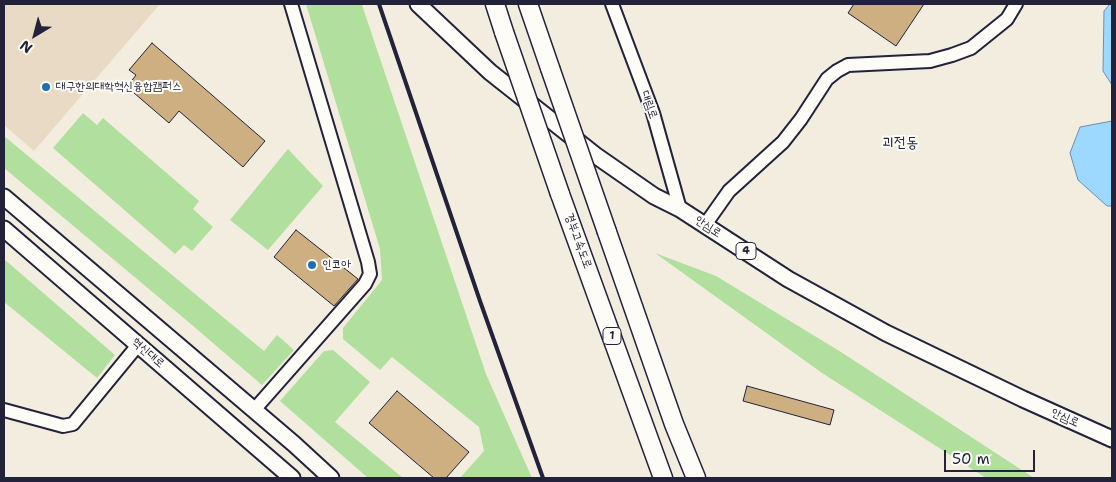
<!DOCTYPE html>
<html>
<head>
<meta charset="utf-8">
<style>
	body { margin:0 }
	#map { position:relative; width:1116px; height:482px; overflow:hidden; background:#f3ede0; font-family:"Shantell Sans",sans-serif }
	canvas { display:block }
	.frame { position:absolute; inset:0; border:5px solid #22223b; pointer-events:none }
	.north { position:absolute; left:10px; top:10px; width:50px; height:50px; -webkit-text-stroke:4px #fdfcf7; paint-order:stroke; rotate:217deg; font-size:14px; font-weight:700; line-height:20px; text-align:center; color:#22223b }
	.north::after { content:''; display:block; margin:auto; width:18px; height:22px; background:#22223b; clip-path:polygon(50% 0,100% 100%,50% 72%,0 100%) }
	.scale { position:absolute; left:944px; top:450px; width:91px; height:22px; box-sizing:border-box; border:2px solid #22223b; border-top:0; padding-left:6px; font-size:15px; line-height:18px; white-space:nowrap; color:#22223b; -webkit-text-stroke:4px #fdfcf7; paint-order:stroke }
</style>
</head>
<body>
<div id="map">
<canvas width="1116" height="482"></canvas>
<div class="frame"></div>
<div class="north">N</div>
<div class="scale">50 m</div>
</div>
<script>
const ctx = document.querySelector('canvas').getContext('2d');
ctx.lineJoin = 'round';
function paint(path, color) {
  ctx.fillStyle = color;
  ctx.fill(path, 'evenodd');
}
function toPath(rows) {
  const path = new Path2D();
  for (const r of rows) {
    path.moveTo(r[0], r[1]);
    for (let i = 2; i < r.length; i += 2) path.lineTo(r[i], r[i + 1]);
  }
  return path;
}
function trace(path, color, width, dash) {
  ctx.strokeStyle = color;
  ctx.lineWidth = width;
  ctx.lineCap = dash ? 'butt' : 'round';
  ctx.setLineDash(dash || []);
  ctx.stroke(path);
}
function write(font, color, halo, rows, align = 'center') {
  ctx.font = font + ' "Shantell Sans","Poor Story",sans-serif';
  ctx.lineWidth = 4;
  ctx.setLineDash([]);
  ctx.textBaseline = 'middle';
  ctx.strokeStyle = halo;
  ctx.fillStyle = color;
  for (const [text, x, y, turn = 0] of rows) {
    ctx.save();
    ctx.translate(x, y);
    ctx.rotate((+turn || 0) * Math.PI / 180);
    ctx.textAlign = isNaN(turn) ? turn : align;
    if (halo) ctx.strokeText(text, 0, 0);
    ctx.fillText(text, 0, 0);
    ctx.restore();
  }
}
paint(toPath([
	[4,4,160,4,34,151,4,125]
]), '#e8dac4');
paint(toPath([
	[306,4,360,4,362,5,486,374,532,478,460,478,484,451,479,427,392,357,380,370,343,339,343,328,382,280,380,249],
	[83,113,97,125,103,118,199,201,193,209,213,227,192,251,184,245,175,254,53,148],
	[4,136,264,351,277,335,294,350,262,385,192,325,4,168],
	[288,149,323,186,268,250,230,220],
	[655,253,716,276,841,352,1034,478,986,478,822,373],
	[4,259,115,355,97,378,4,302],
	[333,350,370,382,335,422,403,478,368,478,280,401,324,351]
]), '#b1df9e');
const water = toPath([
	[1110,4,1112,4,1112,85,1103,71,1104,11,1110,4],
	[1112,121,1112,206,1107,206,1078,180,1070,153,1080,127,1112,121]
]);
paint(water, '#9dd8fe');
trace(water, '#6c8fb0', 1);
const building = toPath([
	[854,4,924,4,896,46,848,13,854,4],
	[152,43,265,141,243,167,179,111,169,123,127,87,136,75,129,70,152,43],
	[296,230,358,279,334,306,274,257,296,230],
	[747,386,834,410,830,425,743,401,747,386],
	[397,391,469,452,446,478,434,478,369,423,397,391]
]);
paint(building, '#cdaf82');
trace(building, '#22223b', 1);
const minor = toPath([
	[612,4,653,113,680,209],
	[705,225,729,191,783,142,801,119,827,79,837,71,848,65,930,61,952,55,971,48,1007,19,1016,4],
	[4,410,63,426,73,424,138,345],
	[254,410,365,284,370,274,368,262,291,4]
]);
const major = toPath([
	[418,4,490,72,595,155,654,196,680,209,788,279,886,333,1023,399,1112,439],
	[4,197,294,444,331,478],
	[4,229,292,478]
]);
const highway = toPath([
	[495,4,504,32],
	[528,4,550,68],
	[560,194,663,478],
	[607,232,674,424,696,478]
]);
trace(minor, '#22223b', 16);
trace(major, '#22223b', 19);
trace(highway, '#22223b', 21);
trace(minor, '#fdfcf7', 12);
trace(major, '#fdfcf7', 15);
trace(highway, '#fdfcf7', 18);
trace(toPath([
	[379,4,480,301,543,478]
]), '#22223b', 4);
const highwayBridge = toPath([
	[504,32,560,194],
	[550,68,607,232]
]);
trace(highwayBridge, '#22223b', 21, []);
trace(highwayBridge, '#fdfcf7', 18);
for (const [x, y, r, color] of [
	[46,87,5,"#1f6fb2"],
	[312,265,5,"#1f6fb2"]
]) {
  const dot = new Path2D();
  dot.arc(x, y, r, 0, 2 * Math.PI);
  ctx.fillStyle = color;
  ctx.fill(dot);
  trace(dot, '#fdfcf7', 2);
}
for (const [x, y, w] of [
	[746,251,20],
	[612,336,18]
]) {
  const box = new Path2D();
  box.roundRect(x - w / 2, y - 8.5, w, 17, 4);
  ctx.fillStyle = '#fdfcf7';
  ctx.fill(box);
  trace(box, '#22223b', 1);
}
write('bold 11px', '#22223b', null, [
	["4",746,251],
	["1",612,336]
]);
write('12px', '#22223b', '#fdfcf7', [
	["대구한의대학혁신융합캠퍼스",56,87],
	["인코아",322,265]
], 'left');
write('12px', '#22223b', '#fdfcf7', [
	["대림로",649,105,71],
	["안심로",708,227,33],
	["경부고속도로",578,241,70],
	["혁신대로",148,353,41],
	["안심로",1065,418,24]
]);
write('15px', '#22223b', '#fdfcf7', [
	["괴전동",900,143]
]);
</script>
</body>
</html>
